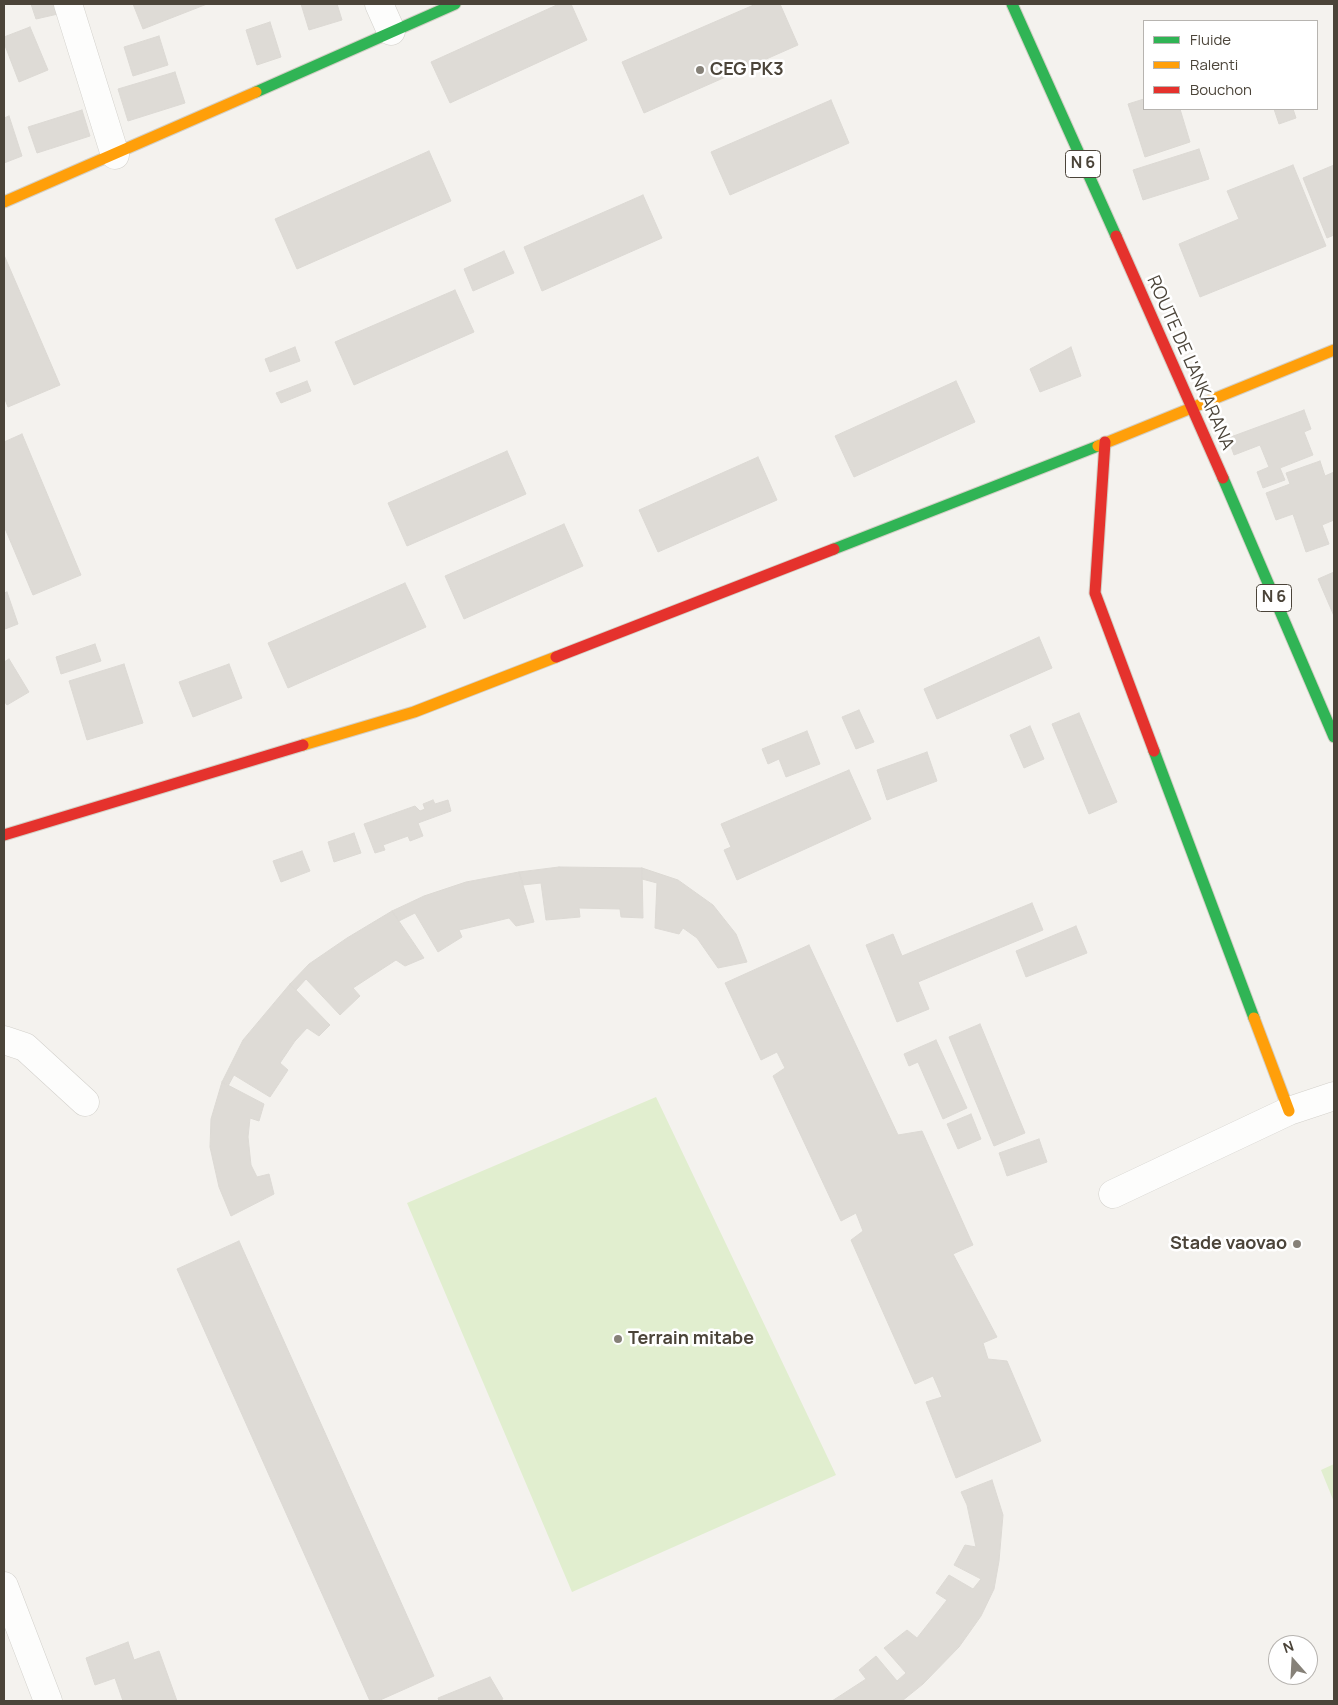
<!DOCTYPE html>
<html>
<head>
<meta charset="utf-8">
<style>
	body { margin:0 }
	#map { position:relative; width:1338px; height:1705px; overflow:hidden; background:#f4f2ee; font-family:Manrope,sans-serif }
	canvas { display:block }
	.frame { position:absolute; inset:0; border:5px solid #4b4439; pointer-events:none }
	.legend { position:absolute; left:1143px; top:20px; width:175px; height:90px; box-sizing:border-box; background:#fff; border:1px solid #b7b4b0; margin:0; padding:6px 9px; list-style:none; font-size:15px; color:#4b4439 }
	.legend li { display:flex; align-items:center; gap:10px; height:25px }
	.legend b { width:25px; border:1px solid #b7b4b0 }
	.north { position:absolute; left:1268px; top:1635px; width:50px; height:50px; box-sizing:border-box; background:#fff; border:1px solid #b7b4b0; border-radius:50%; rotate:341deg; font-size:14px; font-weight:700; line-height:20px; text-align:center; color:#4b4439 }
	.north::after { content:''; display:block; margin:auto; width:18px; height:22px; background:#868178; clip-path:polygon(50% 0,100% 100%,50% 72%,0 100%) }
</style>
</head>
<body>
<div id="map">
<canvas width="1338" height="1705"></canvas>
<div class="frame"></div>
<ul class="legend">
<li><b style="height:6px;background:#30b455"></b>Fluide</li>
<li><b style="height:6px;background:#ff9f0a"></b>Ralenti</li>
<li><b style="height:6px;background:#e5322d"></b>Bouchon</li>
</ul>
<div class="north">N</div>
</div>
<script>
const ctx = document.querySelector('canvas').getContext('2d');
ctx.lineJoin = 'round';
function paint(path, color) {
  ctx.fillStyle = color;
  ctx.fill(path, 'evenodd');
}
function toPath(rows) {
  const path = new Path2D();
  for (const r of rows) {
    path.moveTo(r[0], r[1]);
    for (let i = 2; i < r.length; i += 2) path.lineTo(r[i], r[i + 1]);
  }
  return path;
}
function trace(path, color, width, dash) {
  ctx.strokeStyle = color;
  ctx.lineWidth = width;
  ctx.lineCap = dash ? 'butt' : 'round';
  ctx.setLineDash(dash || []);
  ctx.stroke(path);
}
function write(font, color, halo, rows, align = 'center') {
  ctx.font = font + ' Manrope,sans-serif';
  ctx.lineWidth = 5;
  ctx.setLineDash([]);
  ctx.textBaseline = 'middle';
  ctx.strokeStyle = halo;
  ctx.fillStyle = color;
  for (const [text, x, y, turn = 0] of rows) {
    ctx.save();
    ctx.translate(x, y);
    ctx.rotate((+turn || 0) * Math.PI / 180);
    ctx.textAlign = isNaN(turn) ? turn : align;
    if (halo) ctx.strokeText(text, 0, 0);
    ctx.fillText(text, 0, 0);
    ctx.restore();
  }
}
paint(toPath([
	[656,1097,836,1475,572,1592,407,1203],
	[1334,1464,1334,1502,1321,1470]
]), '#e1eecf');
const building = toPath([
	[31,4,55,4,58,14,36,19,31,4],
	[133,4,207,4,143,29,133,4],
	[301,4,337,4,342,20,309,30,301,4],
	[559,4,571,4,587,40,450,103,431,62,559,4],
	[756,4,780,4,798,45,644,113,622,62,756,4],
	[270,22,281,57,257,65,246,30,270,22],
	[30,27,48,70,19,82,4,43,4,37,30,27],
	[159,36,168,65,133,76,124,47,159,36],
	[175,72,185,103,128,121,118,89,175,72],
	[1144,99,1144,109,1180,109,1190,142,1145,157,1128,104,1144,99],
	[831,100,849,143,730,195,711,152,831,100],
	[1274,109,1293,109,1296,118,1279,124,1274,109],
	[82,110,90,136,37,153,28,127,82,110],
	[9,116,22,156,4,163,4,118,9,116],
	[1199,149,1209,179,1143,200,1133,170,1199,149],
	[429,151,451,201,297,269,275,219,429,151],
	[1293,165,1326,246,1200,297,1179,244,1239,219,1227,191,1293,165],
	[1334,165,1334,235,1327,238,1303,178,1334,165],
	[643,195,662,238,542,291,524,247,643,195],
	[504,251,514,273,473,291,464,269,504,251],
	[4,255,60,385,8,407,4,397,4,255],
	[455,290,474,332,354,385,335,342,455,290],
	[295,347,300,361,270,372,265,359,295,347],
	[1071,347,1081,376,1040,392,1030,369,1071,347],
	[307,381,311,391,281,403,276,393,307,381],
	[956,381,975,422,854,477,835,436,956,381],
	[1304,410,1311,429,1304,432,1313,455,1280,468,1285,480,1263,488,1257,472,1269,467,1260,445,1234,455,1228,438,1304,410],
	[22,434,81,575,33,595,4,526,4,442,22,434],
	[507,451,526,494,407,546,388,503,507,451],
	[758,457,777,500,658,552,639,510,758,457],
	[1320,461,1325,476,1334,472,1334,520,1322,525,1329,544,1306,552,1293,514,1276,520,1266,493,1290,484,1286,473,1320,461],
	[564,524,583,566,464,619,445,576,564,524],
	[1334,572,1334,616,1318,579,1334,572],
	[405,583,426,627,288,688,268,643,405,583],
	[7,592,18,624,5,629,4,593,7,592],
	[1039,637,1052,668,937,719,924,689,1039,637],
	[95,644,101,661,61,674,56,657,95,644],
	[9,659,29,692,7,705,4,701,4,662,9,659],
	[124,664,143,723,87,740,69,681,124,664],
	[229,664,242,698,193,717,179,682,229,664],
	[859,710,874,742,856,749,842,717,859,710],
	[1079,713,1117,802,1089,814,1052,724,1079,713],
	[1030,726,1044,759,1024,768,1010,735,1030,726],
	[807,731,820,764,786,777,779,759,768,764,762,749,807,731],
	[927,752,937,781,887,800,877,770,927,752],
	[849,770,871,819,737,880,724,850,731,847,721,824,849,770],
	[433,800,435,804,448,800,451,811,418,823,423,836,410,841,408,836,383,845,385,850,375,853,364,824,415,806,420,811,425,809,423,804,433,800],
	[354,833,361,853,334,862,328,842,354,833],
	[302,851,310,871,281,882,273,861,302,851],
	[559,867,642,868,643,918,621,917,620,909,579,908,580,917,546,920,541,883,523,885,519,872,559,867],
	[642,868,678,880,713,905,736,934,747,962,718,968,697,938,683,928,679,934,655,928,657,883,642,879,642,868],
	[519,872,534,922,516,926,509,918,459,930,462,937,438,952,415,913,399,921,392,911,424,896,466,882,519,872],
	[1032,903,1043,930,918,982,929,1009,897,1022,866,945,893,934,902,956,1032,903],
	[392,911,424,958,405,966,396,960,353,988,360,996,340,1015,306,979,296,990,290,984,309,964,347,938,392,911],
	[1076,926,1087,953,1026,977,1016,951,1076,926],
	[809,945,898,1135,922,1131,973,1245,953,1254,997,1337,983,1343,988,1359,1007,1361,1041,1441,956,1478,926,1402,942,1397,933,1376,915,1384,851,1240,863,1231,856,1213,841,1221,773,1076,785,1068,777,1052,761,1060,725,983,809,945],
	[290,984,330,1025,319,1036,307,1028,295,1041,280,1063,288,1070,270,1097,234,1075,228,1086,222,1082,243,1040,290,984],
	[980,1024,1025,1133,994,1146,949,1037,980,1024],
	[936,1040,967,1108,943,1119,918,1062,909,1066,904,1054,936,1040],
	[222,1082,264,1104,259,1121,250,1118,248,1137,251,1165,257,1177,269,1174,274,1194,231,1216,219,1187,210,1147,211,1119,222,1082],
	[971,1114,981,1139,958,1149,947,1124,971,1114],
	[1039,1139,1047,1162,1007,1176,999,1153,1039,1139],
	[239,1241,434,1676,378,1701,370,1701,177,1269,239,1241],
	[992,1480,1003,1515,999,1561,994,1589,981,1616,959,1647,923,1684,902,1701,832,1701,866,1679,859,1670,876,1656,897,1681,906,1673,884,1648,907,1630,917,1638,947,1600,936,1593,949,1575,973,1589,981,1579,954,1565,965,1545,976,1547,967,1505,961,1492,992,1480],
	[128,1642,134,1660,159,1651,177,1701,123,1701,115,1678,95,1685,86,1658,128,1642],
	[490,1677,503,1699,498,1701,439,1701,438,1698,490,1677]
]);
paint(building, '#dedbd6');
trace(building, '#dcd9d4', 1);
const street = toPath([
	[68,4,115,155],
	[379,4,391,31],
	[4,1040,25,1047,85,1102],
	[1113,1194,1289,1111,1334,1096],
	[4,1586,48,1701]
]);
const fast = toPath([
	[1012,4,1116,236],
	[256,92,455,4],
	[1223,478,1334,737],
	[834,549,1098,446],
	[1154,751,1254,1018]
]);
const slow = toPath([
	[4,202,256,92],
	[1098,446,1334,350],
	[303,745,414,712,556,657],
	[1254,1018,1289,1111]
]);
const jam = toPath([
	[1116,236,1223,478],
	[1105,442,1095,593,1154,751],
	[556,657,834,549],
	[4,835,303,745]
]);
trace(street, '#d2d0cb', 29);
trace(fast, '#d3cfc5', 13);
trace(slow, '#d3cfc5', 13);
trace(jam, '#d3cfc5', 13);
trace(street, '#fdfdfc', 28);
trace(fast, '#30b455', 11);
trace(slow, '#ff9f0a', 11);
trace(jam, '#e5322d', 11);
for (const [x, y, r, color] of [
	[700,70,5,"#868178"],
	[1297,1244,5,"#868178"],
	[618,1339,5,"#868178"]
]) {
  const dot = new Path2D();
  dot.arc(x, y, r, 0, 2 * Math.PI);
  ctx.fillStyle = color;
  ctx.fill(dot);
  trace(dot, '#fff', 2);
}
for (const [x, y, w] of [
	[1083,164,35],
	[1274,598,35]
]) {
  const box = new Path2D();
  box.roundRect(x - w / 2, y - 13.5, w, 27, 4);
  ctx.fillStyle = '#fff';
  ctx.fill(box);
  trace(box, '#4b4439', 1);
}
write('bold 16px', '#4b4439', null, [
	["N 6",1083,164],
	["N 6",1274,598]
]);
write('bold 18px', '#4b4439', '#fff', [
	["CEG PK3",710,70],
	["Stade vaovao",1287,1244,"right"],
	["Terrain mitabe",628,1339]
], 'left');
write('18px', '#4b4439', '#fff', [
	["ROUTE DE L'ANKARANA",1190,363,66]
]);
</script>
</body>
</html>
